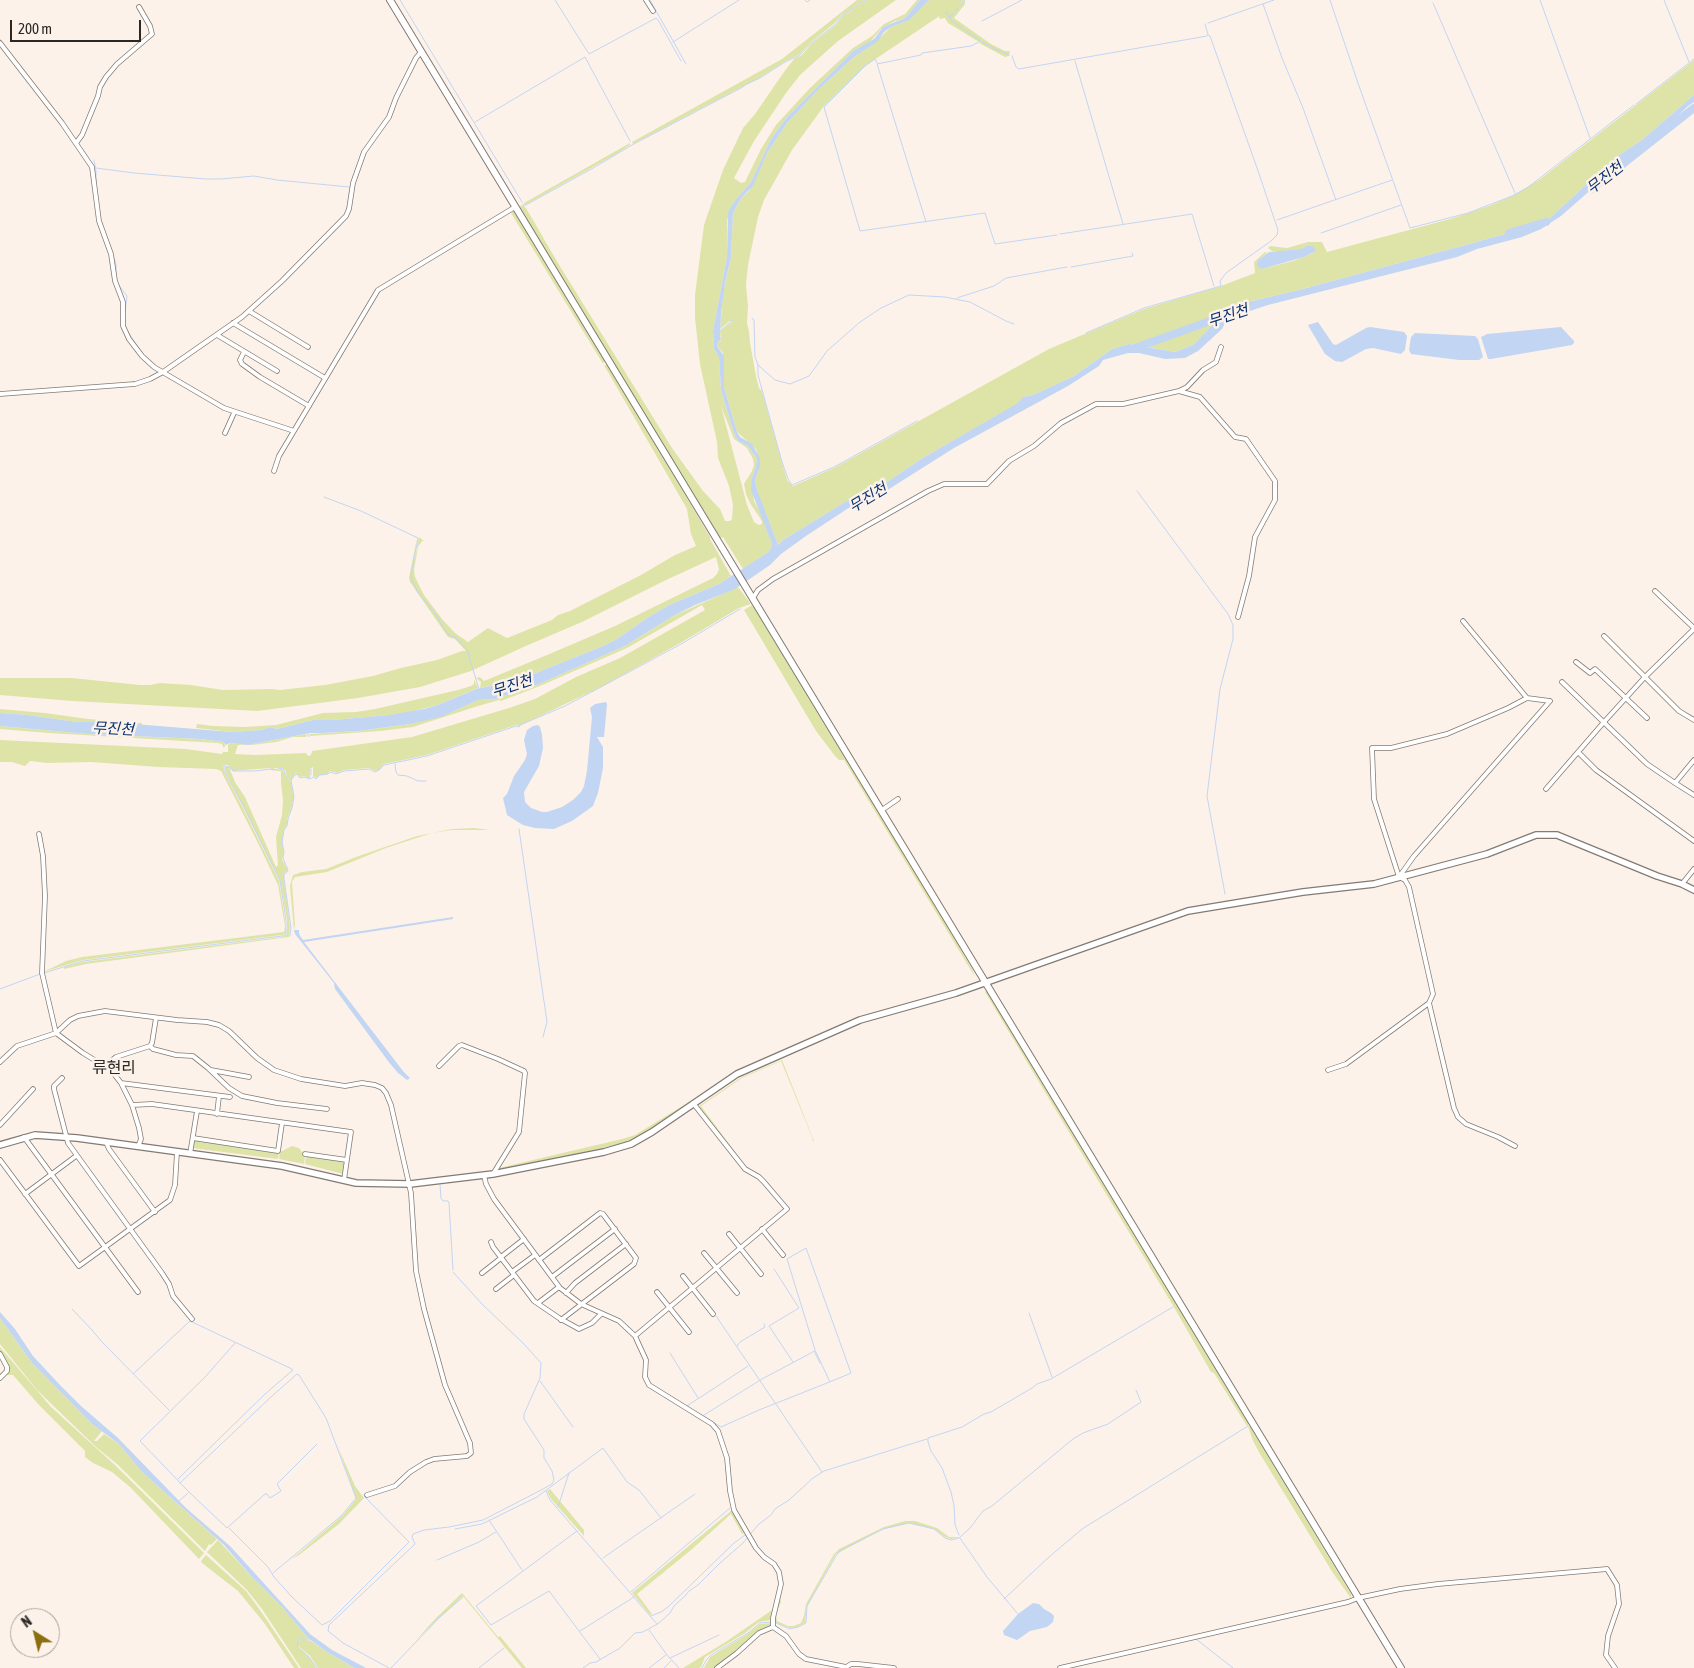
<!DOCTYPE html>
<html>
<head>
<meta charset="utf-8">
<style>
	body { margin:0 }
	#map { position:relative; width:1694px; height:1668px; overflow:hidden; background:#fcf2ea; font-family:"Asap Condensed",sans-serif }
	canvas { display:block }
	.north { position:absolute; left:10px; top:1608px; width:50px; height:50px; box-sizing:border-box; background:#fcf2ea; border:1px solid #a8a19b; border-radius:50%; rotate:324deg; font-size:14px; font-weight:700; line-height:20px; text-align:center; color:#2a2724 }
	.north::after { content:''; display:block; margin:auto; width:18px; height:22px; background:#8b6e0f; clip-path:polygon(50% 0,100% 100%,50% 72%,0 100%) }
	.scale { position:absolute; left:10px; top:20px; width:131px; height:22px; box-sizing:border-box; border:2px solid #2a2724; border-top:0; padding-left:6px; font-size:15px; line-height:18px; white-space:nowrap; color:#2a2724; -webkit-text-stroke:4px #fcf2ea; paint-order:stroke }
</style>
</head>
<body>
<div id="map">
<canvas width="1694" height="1668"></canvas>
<div class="north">N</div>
<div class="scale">200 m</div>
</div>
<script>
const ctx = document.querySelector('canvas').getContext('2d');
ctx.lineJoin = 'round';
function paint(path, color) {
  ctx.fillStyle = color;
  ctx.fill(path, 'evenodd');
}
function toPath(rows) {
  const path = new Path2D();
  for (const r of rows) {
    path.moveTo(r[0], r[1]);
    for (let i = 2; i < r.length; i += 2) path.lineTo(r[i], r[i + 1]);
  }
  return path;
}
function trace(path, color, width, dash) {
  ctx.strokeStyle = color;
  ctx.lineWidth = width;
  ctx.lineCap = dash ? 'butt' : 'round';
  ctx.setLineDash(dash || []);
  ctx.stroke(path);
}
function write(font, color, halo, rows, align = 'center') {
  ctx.font = font + ' "Asap Condensed","Noto Sans KR",sans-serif';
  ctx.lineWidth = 5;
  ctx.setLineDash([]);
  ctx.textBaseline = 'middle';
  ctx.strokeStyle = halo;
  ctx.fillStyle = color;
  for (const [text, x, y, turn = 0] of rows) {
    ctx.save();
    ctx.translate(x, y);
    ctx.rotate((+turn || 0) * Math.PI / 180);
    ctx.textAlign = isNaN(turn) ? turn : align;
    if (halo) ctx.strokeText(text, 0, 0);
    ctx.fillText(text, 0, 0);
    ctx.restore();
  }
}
paint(toPath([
	[857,0,865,0,857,4,850,11,841,15,836,22,810,43,800,54,784,62,759,78,633,144,632,142,782,59],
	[867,0,896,0,838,41,800,75,786,93,754,141,734,178,741,183,745,182,761,149,776,125,810,88,853,48,872,36,884,24,905,14,917,0,920,0,905,18,893,22,881,29,870,42,853,51,787,117,771,139,751,182,733,203,727,220,727,257,713,331,714,349,719,357,721,390,734,433,738,441,748,446,757,459,756,467,752,477,754,501,761,514,772,544,771,548,767,553,743,569,723,537,720,538,718,535,698,504,519,207,522,205,526,208,558,263,672,448,703,491,720,509,725,521,730,521,732,519,733,505,729,486,718,458,717,442,700,364,695,318,695,295,704,225,723,170,743,128,755,114,786,69,795,58,802,55,811,44,837,24,842,16,850,12,857,5],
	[721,406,734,439,747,448,753,459,754,465,752,471,744,484,746,494,750,503,762,521,762,524,759,525,754,522,747,505],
	[929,0,964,0,952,15,965,0,965,4,954,18,991,44,1005,51,1010,51,1009,56,1005,57,979,43,982,42,981,40,979,42,948,23,945,18,940,19,939,16,938,17,865,66,824,106,792,150,764,200,758,217,748,265,746,285,748,306,747,323,749,331,750,343,756,376,759,388,762,391,787,480,793,486,834,468,1049,349,1144,309,1221,286,1255,273,1254,262,1265,252,1267,253,1258,260,1262,269,1293,261,1313,253,1308,245,1301,249,1277,252,1272,251,1268,248,1270,246,1287,248,1308,242,1322,242,1327,252,1450,219,1489,206,1512,196,1539,180,1694,60,1694,95,1642,140,1616,157,1550,218,1534,226,1462,246,1299,290,1239,304,1231,307,1224,313,1193,345,1175,352,1129,344,1112,349,1074,376,1033,395,1023,397,1019,403,921,459,887,482,858,494,783,540,778,545,758,495,755,479,760,462,756,449,737,432,724,387,723,353,717,346,718,342,721,341,720,331,733,321,730,321,720,329,723,293,731,257,733,213,741,198,749,191,767,153,787,123,819,89,854,57,872,45,891,27,906,21],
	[630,143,630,145,618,153,525,205,524,203],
	[514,211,606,361,603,363,604,366,607,364,676,479,710,537,710,539,731,576,719,584,669,605,647,618,617,639,603,646,516,681,480,688,481,682,476,678,480,677,484,681,547,655,615,626,713,578,717,574,719,569,716,557,664,581,582,622,528,645,471,671,420,687,358,698,257,711,72,701,0,695,0,678,72,678,140,685,150,685,160,683,191,685,223,690,272,689,280,690,325,685,373,676,401,668,437,660,462,651,466,651,455,639,448,637,410,582,409,578,417,538,414,563,419,537,424,541,422,541,418,547,414,570,415,577,424,595,442,619,455,633,468,642,488,628,507,638,552,620,558,615,570,611,641,575,675,555,696,546,691,534,687,509,608,372,511,213],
	[738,587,751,604,739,608,682,642,601,687,519,726,516,725,427,755,384,764,379,770,375,771,369,768,344,770,337,773,330,771,327,774,320,775,316,778,313,776,313,767,310,769,310,779,304,776,300,777,296,773,291,780,287,776,285,770,283,768,275,768,273,770,270,768,233,771,228,765,223,765,224,772,242,806,279,881,285,920,286,933,282,935,83,960,43,972,66,961,82,957,284,932,285,926,278,885,258,843,221,771,216,769,158,767,91,762,47,763,30,761,25,766,12,762,0,762,0,740,186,749,222,754,223,752,228,752,228,745,230,743,248,745,305,734,307,735,306,737,293,737,276,742,252,745,238,745,235,754,255,755,306,753,308,756,311,755,312,751,412,737,509,708,535,699,576,677,620,658,705,610,702,605,627,648,540,686,501,701,499,700,478,706,413,727,380,731,310,736,309,734,358,731,410,724,452,712,478,700,495,699,537,685,625,646,673,616],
	[752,605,759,613,956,941,972,969,975,977,844,760,839,760,835,756,816,731,744,610],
	[474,679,478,688,438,705,402,714,333,720,313,720,277,729,270,727,262,730,248,731,232,732,196,728,197,724,213,726,245,727,276,725,323,713,356,712,375,709,458,690,471,686,474,684],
	[0,709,45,713,88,719,142,723,142,725,77,722,28,715,0,713],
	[0,726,88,734,201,739,223,742,225,745,225,747,223,747,222,744,217,743,49,733,0,729],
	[225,767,229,767,235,782,245,797,276,867,278,865,276,837,282,815,283,800,281,783,281,771,273,771,282,769,286,776,291,781,294,797,291,810,287,819,288,823,284,830,282,842,284,854,282,859,287,869,287,871,284,873,284,879,290,927,289,937,86,964,64,969,64,967,83,962,282,937,287,934,287,919,280,880,225,771],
	[474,828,490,830,452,830,432,833,386,848,327,872,295,877,292,882,295,925,294,930,290,886,293,875,302,872,326,869,356,857,417,836,452,829],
	[987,991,990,995,1249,1424,1247,1426,1214,1373,1211,1372,1175,1309,985,992],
	[782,1060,814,1141,813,1141,812,1137,781,1061,742,1078,701,1106,746,1167,745,1167,699,1106,742,1077],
	[697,1097,645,1133,626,1142,599,1149,500,1169,499,1168,622,1139,635,1135],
	[193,1140,279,1152,278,1159,192,1148],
	[292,1146,299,1148,305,1156,304,1164,279,1159,280,1152],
	[306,1156,345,1161,343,1174,305,1164],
	[0,1318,32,1363,92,1424,102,1431,94,1441,97,1441,104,1434,119,1444,142,1472,217,1539,211,1545,209,1544,205,1551,117,1464,96,1447,37,1390,0,1344],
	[0,1347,51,1407,116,1466,204,1553,199,1559,130,1487,112,1472,93,1463,85,1457,85,1451,39,1405,13,1375,6,1375,8,1370,0,1353],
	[1248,1426,1250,1426,1351,1594,1351,1596,1350,1599,1350,1597,1333,1573,1260,1454,1253,1441],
	[338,1447,355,1486,364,1498,339,1524,299,1555,292,1559,342,1516,356,1499],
	[550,1489,584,1530,584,1536,551,1499,547,1491],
	[732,1510,745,1533,742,1534,731,1514,691,1550,637,1594,652,1614,650,1615,632,1593],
	[905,1521,915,1521,937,1528,949,1537,959,1537,951,1539,945,1537,934,1529,909,1523,883,1529,836,1554,807,1606,805,1623,797,1627,790,1628,774,1622,774,1614,780,1598,781,1602,776,1614,777,1621,788,1626,794,1626,801,1623,804,1616,806,1604,834,1554,839,1549,884,1527],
	[218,1540,252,1577,282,1607,309,1639,302,1638,299,1639,297,1646,309,1657,316,1668,301,1668,262,1609,247,1590,207,1552],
	[206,1555,246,1591,260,1610,299,1668,294,1668,265,1624,238,1591,202,1563,201,1561],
	[462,1593,498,1637,500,1636,526,1668,522,1668,463,1596,416,1640,436,1618],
	[772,1610,771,1620,759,1622,745,1633,705,1657,701,1667,699,1668,683,1668,727,1641],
	[772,1623,769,1627,759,1633,735,1654,715,1668,704,1668,710,1657,746,1635,760,1624],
	[302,1638,311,1641,327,1652,355,1668,318,1668,310,1656,297,1645,298,1642]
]), '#dee4a8');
paint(toPath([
	[920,0,929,0,909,20,891,27,884,32,877,42,854,57,819,89,787,123,767,153,753,186,741,198,733,213,731,257,725,283,721,313,720,336,721,340,718,342,717,346,724,356,724,387,737,432,740,437,752,444,760,458,760,466,755,479,757,490,778,545,783,540,858,494,887,482,921,459,1018,403,1023,397,1033,395,1074,376,1112,349,1129,344,1175,352,1193,345,1224,313,1231,307,1239,304,1299,290,1462,246,1534,226,1550,218,1616,157,1642,140,1694,95,1694,102,1688,106,1653,140,1625,160,1561,216,1541,229,1522,237,1477,249,1457,257,1268,305,1241,314,1225,323,1222,329,1198,351,1185,358,1165,359,1139,353,1128,353,1103,360,1099,366,1068,386,954,448,889,489,847,509,806,536,781,554,770,565,735,589,695,605,673,616,625,646,537,685,495,699,478,700,441,717,410,724,358,731,322,733,310,733,248,745,230,743,226,745,223,742,201,739,88,734,0,726,0,713,28,715,77,722,110,722,232,732,262,730,270,727,277,729,313,720,333,720,390,715,424,709,438,705,476,689,516,681,603,646,617,639,647,618,669,605,719,584,767,553,771,548,772,544,751,490,752,477,756,467,757,459,748,446,738,441,734,433,721,390,719,357,714,349,713,331,727,257,728,213,733,203,751,182,771,139,787,117,853,51,874,39,883,27,905,18],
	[1308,245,1314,247,1316,251,1304,257,1262,269,1257,266,1258,260,1269,252,1301,249],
	[1318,322,1333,344,1336,345,1366,328,1370,327,1404,332,1407,336,1405,350,1401,354,1373,348,1366,349,1342,362,1335,361,1325,354,1309,327,1308,325],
	[1561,327,1574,341,1574,343,1572,345,1491,359,1488,359,1481,337,1487,334],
	[1415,333,1475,336,1478,339,1483,357,1479,360,1459,360,1411,354,1409,350,1411,337],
	[606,702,607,704,604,737,597,737,603,747,603,768,598,793,593,806,572,821,554,829,535,828,523,825,507,815,503,798,507,794,514,776,525,760,527,754,524,740,527,730,533,726,538,725,540,727,542,735,543,748,539,766,524,792,525,802,531,808,542,812,547,812,562,807,573,800,581,792,584,786,587,771,592,717,590,708,595,704],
	[453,917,453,919,304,942,403,1071,410,1078,407,1080,398,1073,388,1061,335,989,334,983,295,934,294,930,299,930,299,934,303,940],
	[0,1312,15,1329,33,1356,59,1384,81,1406,118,1438,186,1508,230,1546,310,1634,332,1650,366,1668,355,1668,327,1652,309,1639,282,1607,252,1577,224,1545,142,1472,119,1444,92,1424,32,1363,0,1318],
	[1033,1603,1039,1604,1044,1609,1051,1613,1054,1616,1053,1622,1047,1627,1030,1631,1017,1640,1004,1635,1003,1631,1018,1614]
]), '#c2d5f3');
trace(toPath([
	[400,0,522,202],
	[555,0,589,54,656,18,658,20,681,61],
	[650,0,686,64],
	[805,0,807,2,810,0],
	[1330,0,1359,86,1410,228,1468,213,1512,196,1527,188,1634,105],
	[1540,0,1590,138],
	[1664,0,1689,62],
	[1433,3,1515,193],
	[1263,4,1282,58,1303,108,1336,200],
	[946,12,952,21,982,42,993,48,1009,55],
	[950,17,965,0],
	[982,21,1022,0],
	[1208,23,1274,0],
	[0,39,9,53],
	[673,42,739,0],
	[1012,56,1016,67,1019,69,1207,36,1208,34,1205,24],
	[1075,61,1123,224],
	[877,63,875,59,865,66,824,107,860,231,985,213,995,244,1057,235],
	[1636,104,1694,59],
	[475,122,585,57,630,141],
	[78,143,88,157],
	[94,160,96,171,96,186],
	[96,168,134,173,206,179,221,179,254,176,277,180,349,187],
	[523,204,524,206,595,167,632,145,741,88,747,84,760,78,785,62,800,55,810,44,837,23,841,16,850,11,858,4,866,0],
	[1277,220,1392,180],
	[926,222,877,64,921,55,922,53,971,46,981,41],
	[1321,233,1401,205],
	[1060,234,1192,214,1214,286],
	[112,253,116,264,116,273],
	[1071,267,1133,256,1132,253],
	[118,284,127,296,125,312],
	[957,298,994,286,1006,278,1067,267],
	[752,318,754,320,755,357,758,365,775,380,790,384,809,376,827,351,860,322,881,308,909,295,945,297,970,302,1006,321,1014,324],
	[721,330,733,320],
	[128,332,138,347],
	[1086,333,1144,308,1221,286,1220,281,1226,273,1271,241,1277,235,1278,230,1256,165,1210,36,1208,35],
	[758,365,758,375,782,462,788,479,792,485,834,467,917,421],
	[1137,491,1228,614,1233,625,1233,639,1220,689,1207,796,1225,894],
	[324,497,361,511,418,538,411,575,412,579,417,591,437,616,442,626,449,635,456,638,467,650,479,689],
	[307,732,309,737],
	[395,764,396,772,398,775,407,776,418,781,426,781],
	[225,766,229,767,233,771,255,771,270,769,273,770,283,768,286,776,291,780],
	[311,769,311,775],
	[519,829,547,1022,543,1037],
	[290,936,291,928,284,879,284,874,287,872,288,870,283,858,284,852,282,842,284,830,287,826,288,819,292,808,294,797,291,780,295,775,297,774,300,778,304,777,310,779,313,777,316,779,320,775,328,774,330,772,336,774,344,771,369,769,375,772,379,770,384,765,427,756,516,726,519,727,520,725,565,706,601,687,683,643,740,609],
	[44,973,83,961,282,936,286,934,286,920,280,881,243,805,224,771,224,765],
	[0,989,40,974],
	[440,1185,441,1198,443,1201,448,1201,449,1203,453,1270],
	[774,1269,799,1308,769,1326,793,1362],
	[72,1309,92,1330,102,1342,169,1410],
	[1029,1313,1052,1377],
	[716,1316,822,1472],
	[235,1343,206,1376,140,1441,189,1492,227,1528,265,1494,267,1494,270,1498,281,1491,277,1484,317,1444],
	[737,1346,740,1342,765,1327,764,1324],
	[670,1353,698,1398],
	[133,1374,190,1321,292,1369,293,1370,265,1394,178,1479],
	[540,1381,573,1427],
	[687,1406,748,1366],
	[700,1414,721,1427,759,1410,827,1383,849,1374,851,1373,806,1248,787,1259,815,1350,830,1382],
	[704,1415,762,1379,811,1353,814,1351,820,1363],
	[180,1483,272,1396,297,1374,299,1375,326,1418,356,1498,341,1516,273,1573],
	[546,1491,550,1500,657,1624],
	[178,1502,188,1493],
	[558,1507,569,1473],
	[489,1520,522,1570],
	[229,1528,268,1567,274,1577,292,1597,322,1625,330,1621,409,1542,364,1496],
	[455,1529,482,1524,537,1497,603,1448,627,1482,639,1490,661,1518],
	[577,1531,476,1606,491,1625,549,1591,600,1659],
	[959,1535,955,1525,954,1505,951,1492,942,1468,931,1451,928,1442,928,1438,962,1427,984,1414,991,1412,1032,1388,1037,1384,1051,1379,1173,1307],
	[960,1538,987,1577,1018,1614],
	[603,1558,695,1494],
	[437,1560,479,1542,496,1532],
	[631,1592,730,1508],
	[1004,1599,1049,1557,1082,1529,1248,1426],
	[651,1616,661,1612,668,1607,734,1543,745,1535,747,1537],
	[776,1623,790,1629,798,1627,806,1623,807,1606,836,1556,840,1551,883,1529,909,1523,934,1529,945,1538,951,1540,959,1538,970,1528,983,1511,992,1506,1073,1439,1083,1433,1108,1424,1141,1402,1136,1390],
	[649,1630,667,1655,679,1668],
	[580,1631,634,1597],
	[311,1639,299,1639,297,1646,309,1657,317,1668],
	[1196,1639,1233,1668],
	[670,1658,719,1635],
	[389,1668,343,1643,328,1631,329,1625,414,1545,415,1544,412,1537,413,1534,424,1530,449,1527,483,1520,543,1489,552,1484,554,1480,552,1471,544,1458,544,1450,524,1419,524,1414,540,1378,541,1363,524,1344,482,1304,453,1272],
	[391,1668,440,1617,463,1597],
	[479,1668,504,1648],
	[583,1668,590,1663,596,1662,620,1648,635,1633,643,1632,659,1623,670,1613,674,1606,685,1596,689,1591,698,1585,720,1563,742,1544,759,1524,771,1515,775,1509,789,1500,813,1478,824,1471,927,1439],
	[649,1668,666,1655],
	[664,1668,671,1661],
	[702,1668,707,1659,711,1655,748,1633,760,1623,771,1622]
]), '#c2d5f3', 1);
trace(toPath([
	[1591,189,1694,108],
	[1509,233,1546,222],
	[1132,349,1227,315]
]), '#c2d5f3', 8);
const street = toPath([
	[646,0,653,11],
	[0,43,62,123,92,167,99,221,111,254,115,281,123,302,123,326,129,339,142,356,154,367,224,408,294,431],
	[76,143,82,135,98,96,100,87,106,77,117,64,152,34,150,26,139,7],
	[249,311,308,347],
	[233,323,325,378],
	[217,335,277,371],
	[244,352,240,360,242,364,260,377,309,406],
	[1179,391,1187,387,1203,370,1216,362,1221,347],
	[0,394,135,384,150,379,163,372,242,317,282,281,346,216,349,209,353,183,364,152,389,117,396,98,416,58,421,52],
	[225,433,234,413],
	[274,471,279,456,378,290,515,207],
	[1655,591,1694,628],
	[753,598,758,590,773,579,928,491,944,484,987,484,1009,461,1034,446,1061,423,1096,404,1123,404,1179,391,1200,397,1235,437,1246,439,1275,481,1275,500,1255,537,1249,576,1238,617],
	[1463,621,1527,698,1550,701],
	[1604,636,1679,711,1694,720],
	[1576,662,1590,673,1595,669,1647,718],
	[1562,682,1647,764,1675,783,1694,760],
	[1578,752,1596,770,1694,841],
	[1675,783,1694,795],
	[1546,789,1604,722,1644,678,1694,629],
	[882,810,898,799],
	[39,834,43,856,45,896,42,973,56,1033],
	[1399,877,1414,856,1550,701],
	[1682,884,1694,869],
	[1429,1003,1454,1108,1458,1117,1466,1124,1498,1137,1515,1146],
	[56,1033,70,1020,78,1016,105,1011,177,1020,207,1022,219,1025,229,1031,257,1058,274,1070,301,1079,345,1086,362,1083,375,1085,382,1088,386,1093,391,1105,411,1193,416,1271,424,1309,445,1385,470,1443,471,1453,467,1456,434,1459,426,1462,410,1472,395,1486,367,1495],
	[150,1046,153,1049,176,1055,193,1056,208,1068,229,1088,242,1096,277,1103,327,1109],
	[0,1062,17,1046,56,1033,83,1053,111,1070,121,1083,132,1105,139,1128,141,1139,138,1147],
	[439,1066,459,1046,462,1045,498,1059,524,1071,525,1073,519,1132,493,1174],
	[111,1070,110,1065,111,1061,116,1057,150,1046,152,1043,156,1018],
	[211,1070,249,1077],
	[1328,1070,1346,1064,1429,1003,1433,994,1409,887,1405,880,1399,877,1374,799,1372,748,1391,748,1447,734,1508,708,1527,698],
	[62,1078,54,1086,54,1089,68,1143,162,1273,169,1284,173,1296,192,1319],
	[121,1083,230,1097],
	[132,1105,152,1104,351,1132,344,1180],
	[217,1114,219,1096],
	[0,1125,33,1089],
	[24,1137,138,1292],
	[193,1138,278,1151,282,1123],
	[106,1142,109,1149,155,1212],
	[190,1154,197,1111],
	[305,1154,347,1160],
	[0,1160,79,1266,170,1200,175,1185,177,1152],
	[484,1175,486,1184,494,1199,560,1288,581,1304,619,1321,635,1336,787,1209,764,1182,759,1177,745,1169,693,1103],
	[25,1194,76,1156],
	[762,1229,783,1255],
	[729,1234,761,1274],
	[491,1242,493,1247,534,1301,559,1318,579,1329,592,1323,601,1314],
	[704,1253,737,1293],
	[501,1257,524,1239],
	[539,1260,600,1213,603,1214,636,1258,634,1264,561,1320],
	[512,1272,535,1255],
	[482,1273,501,1258],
	[683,1276,713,1314],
	[552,1277,615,1229],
	[496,1289,514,1275],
	[657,1292,689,1332],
	[566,1293,575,1283,626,1244],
	[538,1303,559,1287],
	[635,1336,646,1360,645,1377,649,1385,712,1424,718,1431,727,1458,730,1491,734,1510,756,1548,764,1557,774,1564,779,1572,781,1584,773,1618,773,1627],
	[0,1354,7,1367,7,1371,0,1378],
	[717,1668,737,1653,759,1633,773,1627,786,1636,799,1654,806,1659,846,1667],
	[845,1668,851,1664,858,1664,894,1668],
	[1060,1668,1348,1602,1358,1598,1400,1589,1438,1584,1607,1569,1617,1585,1619,1604,1608,1636,1606,1655,1615,1668]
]);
const secondary = toPath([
	[0,1145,35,1135,77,1138,282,1166,356,1183,410,1184,493,1174,604,1152,631,1144,652,1132,737,1074,860,1020,956,993,1188,911,1303,892,1374,884,1487,854,1536,835,1557,835,1657,876,1682,884,1694,890]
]);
const primary = toPath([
	[390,0,1401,1668]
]);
trace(street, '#837a73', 5.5);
trace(secondary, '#837a73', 8);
trace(primary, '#837a73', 8);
trace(street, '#fff', 4);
trace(secondary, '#fff', 5.5);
trace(primary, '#fff', 6);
write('italic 15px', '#073170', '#fcf2ea', [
	["무진천",1605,178,-38],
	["무진천",1228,316,-18],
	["무진천",868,498,-31],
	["무진천",512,686,-18],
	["무진천",113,729,3]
]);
write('16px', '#2a2724', '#fcf2ea', [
	["류현리",114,1068]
]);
</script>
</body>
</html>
